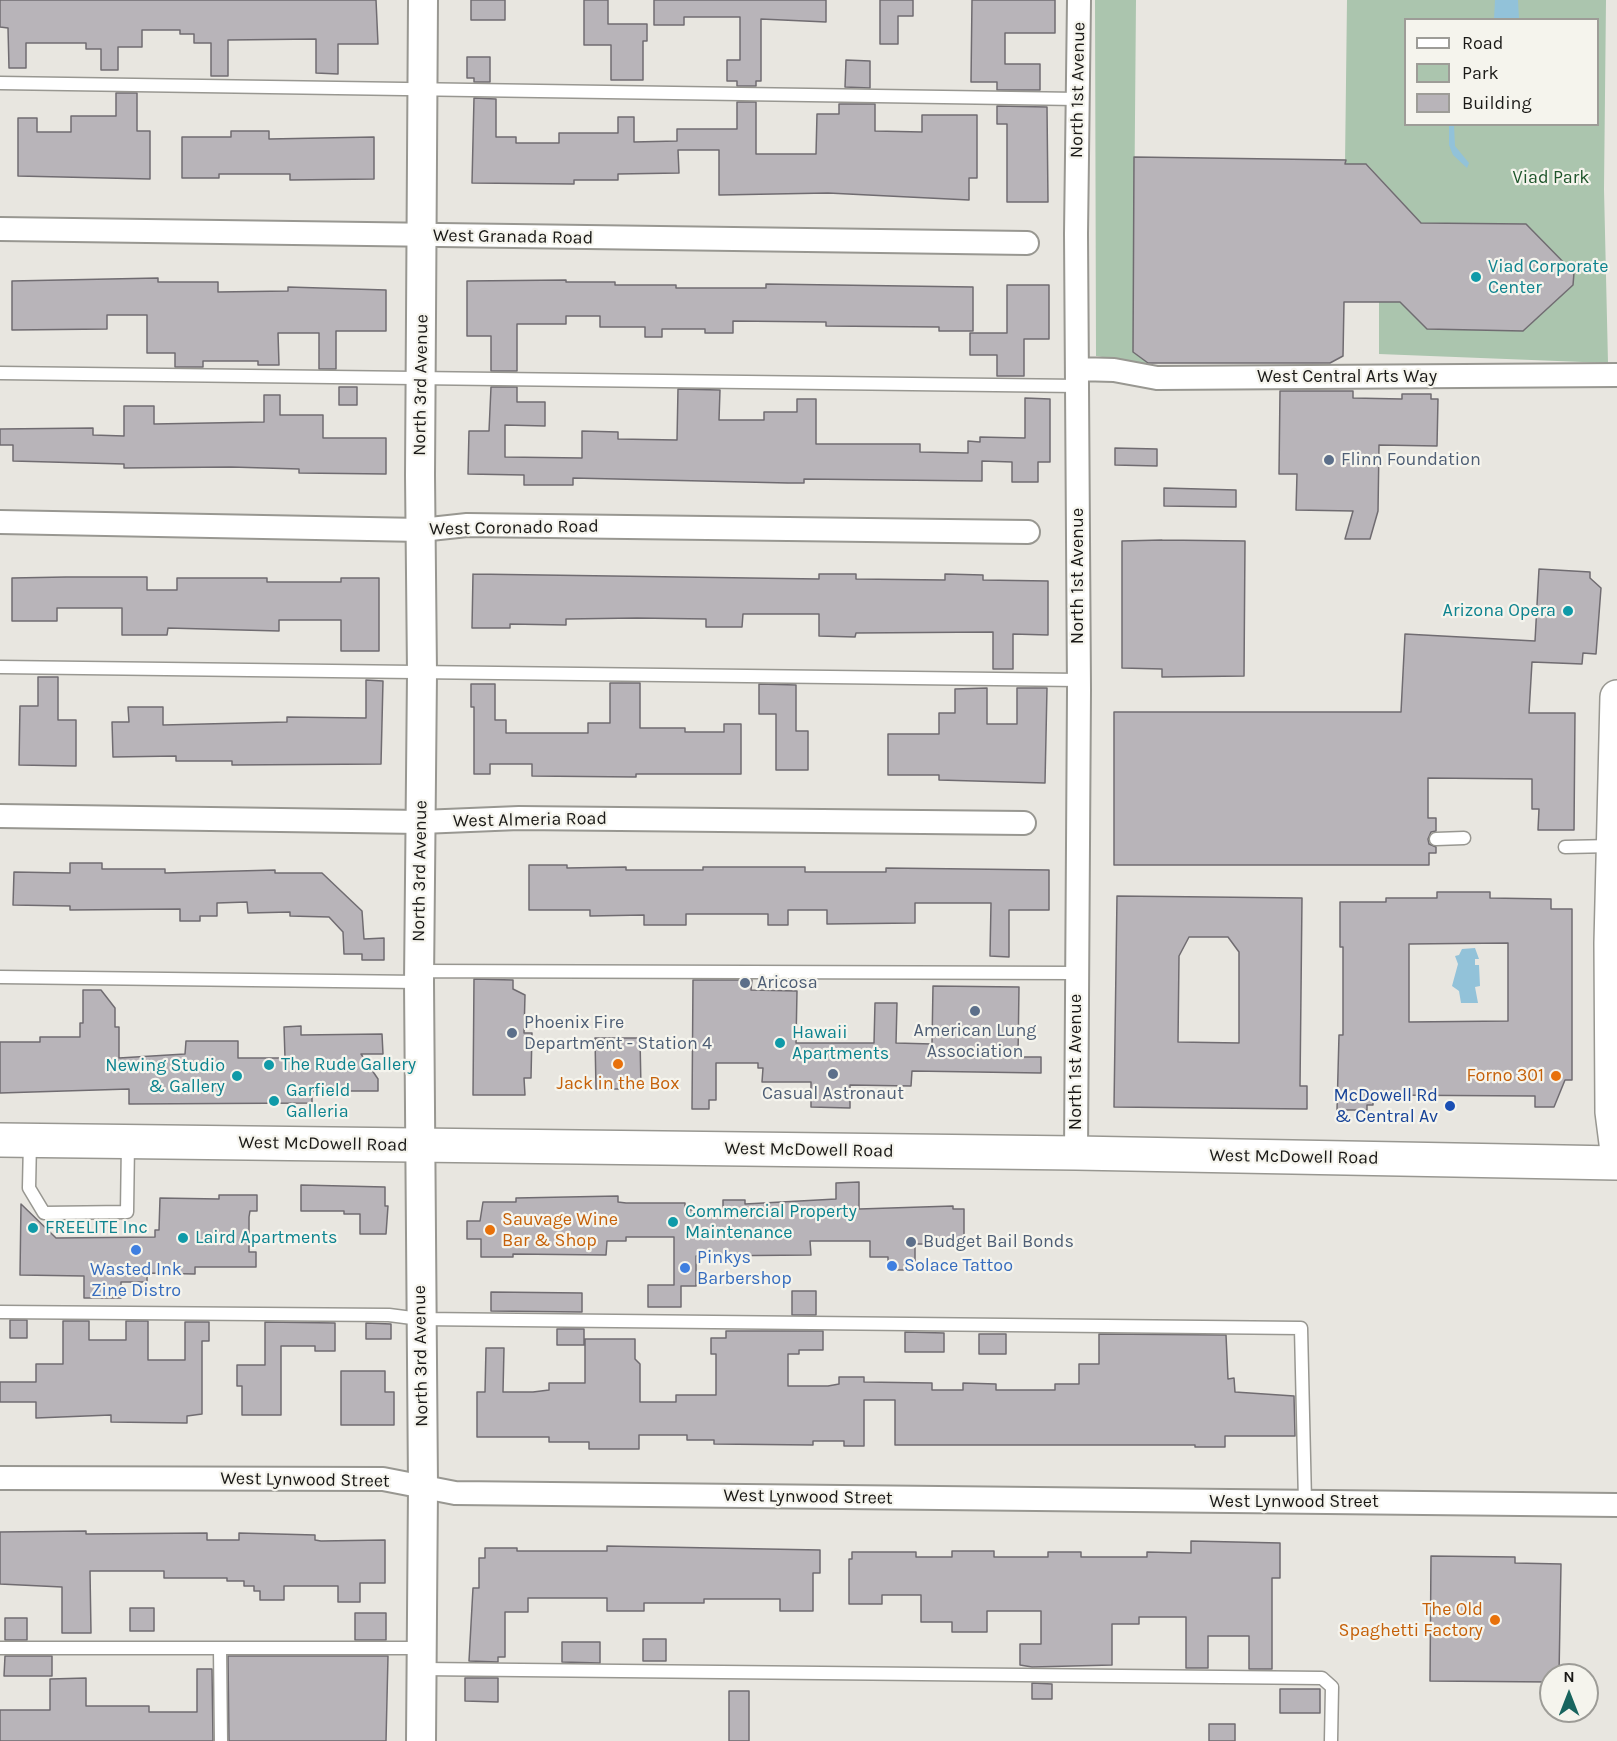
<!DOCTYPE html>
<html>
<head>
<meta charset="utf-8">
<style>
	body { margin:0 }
	#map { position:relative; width:1617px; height:1741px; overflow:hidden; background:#e8e6e0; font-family:Karla,sans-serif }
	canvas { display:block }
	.legend { position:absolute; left:1404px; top:18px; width:195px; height:108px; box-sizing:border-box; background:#f5f4ed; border:2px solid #9d9c97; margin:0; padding:8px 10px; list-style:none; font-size:18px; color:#1a1917 }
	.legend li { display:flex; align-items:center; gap:12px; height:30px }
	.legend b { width:30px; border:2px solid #9d9c97 }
	.north { position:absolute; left:1539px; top:1663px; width:60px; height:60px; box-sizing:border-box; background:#f5f4ed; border:2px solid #9d9c97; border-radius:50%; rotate:0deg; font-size:16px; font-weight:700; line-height:24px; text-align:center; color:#1a1917 }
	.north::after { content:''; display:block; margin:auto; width:21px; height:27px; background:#18645e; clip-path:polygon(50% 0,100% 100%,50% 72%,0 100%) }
</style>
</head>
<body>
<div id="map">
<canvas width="1617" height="1741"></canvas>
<ul class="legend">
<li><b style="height:8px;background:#fff"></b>Road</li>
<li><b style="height:16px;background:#abc5ae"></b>Park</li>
<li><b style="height:16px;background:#b8b4b9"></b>Building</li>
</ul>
<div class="north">N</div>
</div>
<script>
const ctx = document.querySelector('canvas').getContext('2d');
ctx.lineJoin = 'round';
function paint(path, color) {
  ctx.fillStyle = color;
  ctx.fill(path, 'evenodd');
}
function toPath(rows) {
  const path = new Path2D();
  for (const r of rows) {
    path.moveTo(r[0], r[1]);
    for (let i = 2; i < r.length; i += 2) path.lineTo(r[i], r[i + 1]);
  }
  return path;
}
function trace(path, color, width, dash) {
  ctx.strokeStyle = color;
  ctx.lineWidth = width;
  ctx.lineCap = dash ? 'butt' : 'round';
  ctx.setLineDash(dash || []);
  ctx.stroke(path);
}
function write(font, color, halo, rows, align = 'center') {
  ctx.font = font + ' Karla,sans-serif';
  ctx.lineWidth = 4.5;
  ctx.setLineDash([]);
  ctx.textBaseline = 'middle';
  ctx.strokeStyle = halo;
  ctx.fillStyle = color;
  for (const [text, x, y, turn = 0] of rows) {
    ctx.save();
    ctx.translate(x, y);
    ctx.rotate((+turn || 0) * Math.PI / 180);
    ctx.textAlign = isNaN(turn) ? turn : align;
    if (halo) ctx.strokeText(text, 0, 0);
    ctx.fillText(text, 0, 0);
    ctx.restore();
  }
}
paint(toPath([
	[1095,0,1136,0,1133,352,1151,365,1096,356],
	[1347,0,1606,0,1604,189,1608,363,1379,354,1379,302,1400,302,1427,329,1523,331,1573,285,1526,224,1426,223,1424,226,1367,164,1345,164],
	[1406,20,1598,20,1598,124,1406,124]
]), '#abc5ae');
paint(toPath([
	[1495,0,1518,0,1519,19,1494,19],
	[1449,125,1454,125,1455,146,1469,163,1467,168,1453,155,1449,145],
	[1475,948,1479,959,1475,959,1475,965,1479,965,1480,986,1475,987,1478,1003,1461,1003,1459,991,1452,986,1458,964,1455,956,1459,955,1462,949]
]), '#92c2d9');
const building = toPath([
	[0,0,376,0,378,44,338,44,338,74,316,73,316,39,228,40,228,76,211,76,211,43,194,43,194,34,180,34,180,30,142,30,142,47,118,47,118,70,101,70,101,49,86,49,86,43,26,43,26,68,9,68,8,28,0,27,0,0],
	[471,0,505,0,505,20,471,20,471,0],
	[584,0,608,0,608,24,647,24,647,41,643,41,643,80,611,80,611,45,584,45,584,0],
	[654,0,826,0,826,22,761,19,761,81,756,81,756,86,737,86,737,81,727,81,727,60,740,60,740,17,684,17,684,25,654,25,654,0],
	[880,0,913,0,913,16,898,16,898,44,880,44,880,0],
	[972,0,1055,0,1055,33,1005,33,1005,64,1040,64,1040,90,997,90,997,82,971,82,972,0],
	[467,57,490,57,490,82,474,82,474,78,467,78,467,57],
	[846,60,870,61,870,88,845,87,846,60],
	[116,93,137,93,137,131,150,131,150,179,18,176,18,118,37,118,37,132,71,132,71,116,116,116,116,93],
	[474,98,496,99,496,137,516,137,516,143,559,143,559,133,618,133,618,117,634,117,634,142,677,141,677,129,737,129,737,102,756,102,756,154,816,154,817,114,839,114,839,104,875,104,875,131,922,132,922,115,977,115,977,178,969,178,969,200,828,193,719,195,719,150,678,150,679,173,618,174,618,180,574,180,574,184,472,183,474,98],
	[997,106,1047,107,1048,202,1007,202,1007,124,997,124,997,106],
	[231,131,269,131,269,139,374,137,374,179,290,180,290,174,219,174,219,178,182,178,182,137,231,137,231,131],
	[1134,157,1346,160,1345,164,1366,164,1421,223,1526,224,1574,273,1573,285,1523,331,1427,329,1400,302,1344,302,1343,356,1330,363,1148,363,1133,352,1134,157],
	[158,278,158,282,218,282,218,292,288,291,288,287,386,290,386,331,336,331,336,369,319,369,319,333,278,333,279,365,258,365,258,361,203,361,203,367,175,367,175,353,147,353,147,315,107,315,107,329,12,330,12,281,158,278],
	[566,280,566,282,615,282,615,285,676,285,676,288,766,288,766,284,973,287,973,331,939,331,939,327,826,326,826,322,733,321,733,333,705,333,705,329,662,329,662,337,645,337,645,327,600,327,600,316,566,316,566,324,517,324,517,371,491,371,491,336,467,336,467,281,566,280],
	[1007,285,1049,285,1049,339,1024,339,1024,376,997,376,997,355,970,355,970,333,1007,333,1007,285],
	[339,387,357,387,357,405,339,405,339,387],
	[491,387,517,387,517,402,545,402,545,426,505,425,505,457,582,458,582,431,618,432,618,439,677,440,678,389,720,390,719,420,764,420,764,412,797,412,797,399,816,399,816,444,920,444,920,452,968,453,968,441,980,442,980,437,1025,438,1025,398,1050,399,1050,462,1038,462,1038,482,1012,482,1012,462,982,461,982,481,804,479,804,483,788,483,573,478,573,485,524,485,524,475,468,474,469,431,489,431,491,387],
	[1280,391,1353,391,1353,398,1402,399,1402,394,1431,394,1431,399,1438,399,1437,446,1379,445,1378,511,1370,539,1345,539,1353,511,1296,510,1297,474,1279,474,1280,391],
	[264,395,280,395,280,415,323,415,323,438,386,438,386,474,299,473,299,469,231,467,124,468,124,464,13,461,13,445,0,445,0,429,93,428,93,435,124,436,124,406,154,406,154,424,264,422,264,395],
	[1115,448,1157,449,1157,466,1115,465,1115,448],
	[1164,488,1236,490,1236,507,1164,506,1164,488],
	[1162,540,1245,541,1244,676,1162,677,1162,669,1122,668,1122,541,1162,540],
	[1539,569,1590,572,1590,578,1601,588,1596,654,1583,653,1582,664,1532,662,1529,713,1575,713,1574,830,1538,830,1539,809,1532,809,1532,779,1428,778,1428,818,1436,818,1436,831,1431,832,1428,839,1429,844,1436,847,1436,853,1429,853,1429,865,1114,865,1114,712,1401,712,1405,634,1535,641,1539,569],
	[473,574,819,579,819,574,856,574,856,579,945,580,945,574,983,575,983,580,1048,581,1048,635,1013,634,1013,669,993,669,993,632,856,633,855,637,819,636,819,614,743,614,742,627,706,627,706,619,637,618,566,619,566,625,510,624,510,628,472,628,473,574],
	[66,577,147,577,147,590,177,590,177,578,267,578,267,582,341,582,341,578,379,578,379,651,341,651,341,620,279,620,279,631,168,628,167,635,122,635,122,608,57,608,57,621,12,621,12,578,66,577],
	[38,677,58,677,58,720,76,720,76,766,19,765,20,706,38,706,38,677],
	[366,680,383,681,381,764,232,765,232,761,176,761,176,756,113,757,112,722,129,722,128,707,163,707,163,725,287,722,287,717,366,718,366,680],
	[610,683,640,683,640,728,685,728,685,732,724,732,724,724,741,724,741,774,636,774,636,777,532,776,532,764,490,764,490,774,474,774,474,707,471,707,471,684,495,684,495,720,506,720,506,733,588,733,588,723,610,723,610,683],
	[759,684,796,685,796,731,808,731,808,770,776,770,776,714,759,714,759,684],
	[987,688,987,724,1017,724,1017,688,1047,688,1045,783,939,780,939,775,888,775,888,734,939,734,939,713,955,713,955,689,987,688],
	[70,863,102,863,102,869,165,869,165,873,275,870,275,873,322,873,362,911,364,939,384,938,384,960,362,960,362,954,344,954,343,932,329,917,290,916,290,912,248,913,247,902,217,903,217,916,200,916,200,921,180,921,180,909,70,910,70,906,13,905,14,872,70,873,70,863],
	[529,865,567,865,567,868,626,867,626,870,703,870,703,867,805,867,805,872,886,872,886,868,1049,870,1049,910,1009,910,1009,957,990,956,991,903,915,903,915,923,827,924,827,910,788,910,788,925,768,925,768,914,686,914,686,925,644,925,644,915,590,916,590,910,529,910,529,865],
	[1437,892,1490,892,1490,898,1551,899,1551,909,1572,909,1572,1080,1565,1080,1554,1107,1535,1107,1535,1096,1373,1095,1373,1105,1367,1105,1367,1110,1337,1110,1339,1035,1343,1035,1343,947,1340,947,1340,902,1386,902,1386,898,1437,898,1437,892],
	[1508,943,1508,1021,1409,1022,1409,944,1508,943],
	[1117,896,1302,898,1300,1086,1307,1086,1307,1109,1114,1107,1117,896],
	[1189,937,1228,937,1239,952,1239,1043,1178,1042,1179,956,1189,937],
	[474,979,513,980,513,989,525,995,524,1033,532,1033,531,1078,524,1078,525,1095,473,1095,474,979],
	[693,980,752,980,751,990,797,991,796,1043,874,1043,875,1003,897,1003,896,1043,932,1044,933,986,1019,987,1018,1057,1041,1057,1041,1073,912,1071,911,1086,850,1085,850,1108,811,1107,811,1082,762,1082,763,1068,758,1068,758,1063,716,1063,716,1100,709,1100,709,1109,692,1109,693,980],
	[83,990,101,990,115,1008,115,1027,119,1027,119,1058,185,1054,186,1041,238,1041,238,1058,285,1058,284,1027,301,1026,301,1035,382,1034,383,1054,361,1054,378,1079,378,1091,312,1091,312,1103,129,1104,129,1089,0,1093,0,1042,40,1042,40,1037,80,1037,80,1023,83,1023,83,990],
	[595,1038,640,1038,641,1089,596,1089,595,1038],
	[859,1182,859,1209,953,1206,953,1209,964,1209,964,1240,954,1240,954,1244,915,1244,915,1266,909,1266,909,1270,888,1270,888,1257,870,1257,870,1241,810,1241,811,1255,696,1256,696,1286,681,1286,681,1307,648,1307,648,1285,674,1285,674,1237,626,1237,626,1241,607,1241,606,1255,513,1254,513,1257,481,1257,481,1239,467,1239,467,1221,480,1221,483,1202,516,1202,516,1198,618,1196,618,1202,626,1203,685,1203,685,1210,723,1210,723,1200,745,1200,745,1204,836,1199,836,1183,859,1182],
	[301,1185,385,1187,385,1206,388,1206,386,1234,360,1234,360,1214,344,1214,344,1211,301,1211,301,1185],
	[219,1195,257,1195,257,1211,250,1211,249,1217,249,1252,256,1252,256,1267,195,1267,195,1274,147,1273,147,1282,121,1282,121,1298,84,1298,84,1276,20,1275,21,1204,56,1238,155,1237,155,1230,159,1230,160,1198,219,1199,219,1195],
	[792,1291,816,1291,816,1315,792,1315,792,1291],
	[491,1292,582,1293,582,1312,491,1311,491,1292],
	[10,1320,27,1320,27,1338,10,1338,10,1320],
	[63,1321,89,1321,89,1340,126,1340,126,1321,148,1321,148,1360,185,1360,185,1322,209,1322,209,1341,202,1341,202,1414,187,1416,187,1423,111,1422,111,1415,36,1418,36,1402,0,1402,0,1382,36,1382,36,1364,63,1364,63,1321],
	[265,1322,335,1323,335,1351,315,1351,315,1346,281,1346,281,1415,242,1415,242,1386,237,1386,237,1365,265,1365,265,1322],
	[366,1323,391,1324,391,1339,366,1339,366,1323],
	[557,1329,584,1329,584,1345,557,1345,557,1329],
	[726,1331,823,1331,823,1350,799,1350,799,1354,788,1354,788,1386,828,1386,839,1384,839,1377,864,1377,864,1382,932,1383,932,1390,963,1390,963,1383,996,1384,996,1390,1055,1390,1055,1384,1079,1384,1079,1364,1099,1364,1099,1334,1226,1335,1228,1379,1234,1378,1235,1392,1294,1396,1295,1436,1225,1436,1225,1447,1195,1447,1195,1445,895,1445,895,1400,864,1400,864,1446,844,1446,844,1441,813,1441,813,1445,714,1444,714,1440,687,1440,687,1435,639,1435,639,1449,589,1449,589,1442,549,1442,549,1437,477,1437,477,1392,485,1392,486,1348,504,1348,503,1392,533,1392,549,1390,549,1383,585,1383,585,1339,635,1339,635,1359,640,1364,640,1402,676,1402,676,1395,716,1395,716,1354,711,1354,711,1338,726,1338,726,1331],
	[905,1332,944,1333,944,1352,905,1352,905,1332],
	[979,1334,1006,1334,1006,1354,979,1354,979,1334],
	[341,1371,385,1371,385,1392,394,1392,394,1425,341,1425,341,1371],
	[86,1531,86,1534,207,1533,207,1540,239,1540,239,1533,315,1535,315,1540,321,1541,385,1540,385,1583,360,1583,360,1602,338,1602,338,1586,284,1586,284,1600,260,1600,260,1591,254,1591,254,1586,244,1586,244,1581,227,1581,227,1578,164,1578,164,1571,90,1571,91,1633,62,1633,62,1587,0,1584,0,1532,86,1531],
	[1191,1541,1280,1543,1280,1578,1272,1578,1272,1669,1249,1669,1249,1636,1208,1636,1208,1668,1186,1668,1186,1617,1139,1617,1139,1624,1112,1624,1112,1665,1032,1667,1020,1665,1020,1644,1041,1644,1041,1611,987,1611,987,1632,952,1632,952,1622,921,1622,921,1595,882,1595,882,1604,849,1604,849,1559,852,1559,852,1552,916,1552,916,1557,952,1557,952,1551,994,1551,994,1557,1048,1557,1048,1552,1081,1552,1081,1557,1147,1557,1147,1552,1191,1553,1191,1541],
	[607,1546,820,1550,820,1573,813,1573,813,1611,780,1611,780,1599,704,1599,704,1603,644,1603,644,1611,607,1611,607,1598,528,1598,528,1612,505,1612,505,1657,498,1657,498,1662,469,1661,473,1588,479,1588,479,1558,485,1558,485,1548,517,1548,517,1551,607,1551,607,1546],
	[1431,1556,1515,1557,1515,1563,1561,1564,1559,1675,1551,1675,1551,1682,1430,1681,1431,1556],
	[130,1608,154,1608,154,1631,130,1631,130,1608],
	[355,1613,386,1613,386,1640,355,1640,355,1613],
	[5,1618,27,1618,27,1640,5,1640,5,1618],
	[643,1639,666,1639,666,1661,643,1661,643,1639],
	[562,1642,600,1642,600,1663,562,1662,562,1642],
	[5,1656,52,1656,52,1676,4,1676,5,1656],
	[228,1656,388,1656,386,1741,229,1741,228,1656],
	[197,1669,212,1669,213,1741,0,1741,0,1710,50,1710,50,1679,86,1678,86,1706,149,1706,149,1712,197,1712,197,1669],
	[465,1678,498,1678,498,1702,465,1701,465,1678],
	[1032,1683,1052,1684,1052,1699,1032,1699,1032,1683],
	[1280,1689,1320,1689,1320,1713,1280,1713,1280,1689],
	[729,1691,749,1691,749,1741,729,1741,729,1691],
	[1209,1724,1235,1724,1235,1741,1209,1741,1209,1724]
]);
paint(building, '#b8b4b9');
trace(building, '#706c71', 1.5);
const service = toPath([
	[0,83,1078,99],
	[0,373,1078,386],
	[0,667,1079,680],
	[1436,839,1464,838],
	[1565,847,1612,846],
	[419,971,1076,973],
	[0,977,419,982],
	[30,1141,29,1188,44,1213,127,1212,128,1143],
	[0,1312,389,1315,420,1319,1301,1328,1305,1502],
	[0,1648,421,1648],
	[220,1648,221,1741],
	[421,1669,1322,1678,1332,1687,1331,1741]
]);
const minor = toPath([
	[0,229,1027,243],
	[1077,369,1114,370,1157,378,1617,375],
	[0,522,421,530,467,525,1028,532],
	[0,816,421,822,519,818,1024,823],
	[1076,1153,1079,690,1076,234,1079,0],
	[0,1478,383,1479,455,1493,1617,1505]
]);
const tertiary = toPath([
	[421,1741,423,1487,419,982,422,673,420,475,423,0]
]);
const primary = toPath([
	[1617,697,1611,943,1612,1112,1617,1151],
	[0,1140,1076,1153,1617,1163]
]);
trace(service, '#989791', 15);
trace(minor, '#989791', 26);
trace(tertiary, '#989791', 32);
trace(primary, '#989791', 36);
trace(service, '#fff', 12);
trace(minor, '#fff', 22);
trace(tertiary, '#fff', 28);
trace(primary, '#fff', 33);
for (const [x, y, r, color] of [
	[1476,277,6,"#0f9aa8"],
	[1329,460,6,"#5c6f8a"],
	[1568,611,6,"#0f9aa8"],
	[745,983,6,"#5c6f8a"],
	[975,1011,6,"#5c6f8a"],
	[512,1033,6,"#5c6f8a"],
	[780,1043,6,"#0f9aa8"],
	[618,1064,6,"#e8710a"],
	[269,1065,6,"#0f9aa8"],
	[833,1074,6,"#5c6f8a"],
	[237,1076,6,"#0f9aa8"],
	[1556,1076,6,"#e8710a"],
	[274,1101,6,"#0f9aa8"],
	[1450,1106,6,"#1a4fb4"],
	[673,1222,6,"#0f9aa8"],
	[33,1228,6,"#0f9aa8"],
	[490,1230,6,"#e8710a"],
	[183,1238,6,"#0f9aa8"],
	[911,1242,6,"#5c6f8a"],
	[136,1250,6,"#3f7fe0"],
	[892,1266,6,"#3f7fe0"],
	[685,1268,6,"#3f7fe0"],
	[1495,1620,6,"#e8710a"]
]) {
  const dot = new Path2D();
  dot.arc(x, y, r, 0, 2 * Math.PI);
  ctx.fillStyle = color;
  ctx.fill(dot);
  trace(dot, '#f5f4ed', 2);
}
write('18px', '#1a1917', '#f5f4ed', [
	["North 1st Avenue",1078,90,-89],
	["West Granada Road",513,237,1],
	["West Central Arts Way",1347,377],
	["North 3rd Avenue",421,385,-89],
	["West Coronado Road",514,528,-1],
	["North 1st Avenue",1078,576,-90],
	["West Almeria Road",530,820,-1],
	["North 3rd Avenue",420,871,-89],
	["North 1st Avenue",1076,1062,-90],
	["West McDowell Road",323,1144,1],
	["West McDowell Road",809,1150,1],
	["West McDowell Road",1294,1157,1],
	["North 3rd Avenue",421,1356,-91],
	["West Lynwood Street",305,1480,1],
	["West Lynwood Street",808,1497,1],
	["West Lynwood Street",1294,1502]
]);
write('18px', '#1e552b', '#f5f4ed', [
	["Viad Park",1551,178]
]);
write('18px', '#0d838f', '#f5f4ed', [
	["Viad Corporate",1488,267],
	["Center",1488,288],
	["Arizona Opera",1556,611,"right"],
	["Hawaii",792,1033],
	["Apartments",792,1054],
	["The Rude Gallery",281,1065],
	["Newing Studio",225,1066,"right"],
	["& Gallery",225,1087,"right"],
	["Garfield",286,1091],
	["Galleria",286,1112],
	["Commercial Property",685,1212],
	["Maintenance",685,1233],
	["FREELITE Inc",45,1228],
	["Laird Apartments",195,1238]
], 'left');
write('18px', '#4e5e75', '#f5f4ed', [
	["Flinn Foundation",1341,460],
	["Aricosa",757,983],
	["Phoenix Fire",524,1023],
	["Department - Station 4",524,1044],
	["American Lung",975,1031,"center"],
	["Association",975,1052,"center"],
	["Casual Astronaut",833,1094,"center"],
	["Budget Bail Bonds",923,1242]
], 'left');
write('18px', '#c56008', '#f5f4ed', [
	["Forno 301",1544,1076],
	["Jack in the Box",618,1084,"center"],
	["Sauvage Wine",502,1220,"left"],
	["Bar & Shop",502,1241,"left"],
	["The Old",1483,1610],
	["Spaghetti Factory",1483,1631]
], 'right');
write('18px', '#164399', '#f5f4ed', [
	["McDowell Rd",1438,1096],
	["& Central Av",1438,1117]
], 'right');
write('18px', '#366cbe', '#f5f4ed', [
	["Pinkys",697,1258],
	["Barbershop",697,1279],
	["Solace Tattoo",904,1266],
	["Wasted Ink",136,1270,"center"],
	["Zine Distro",136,1291,"center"]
], 'left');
</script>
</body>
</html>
